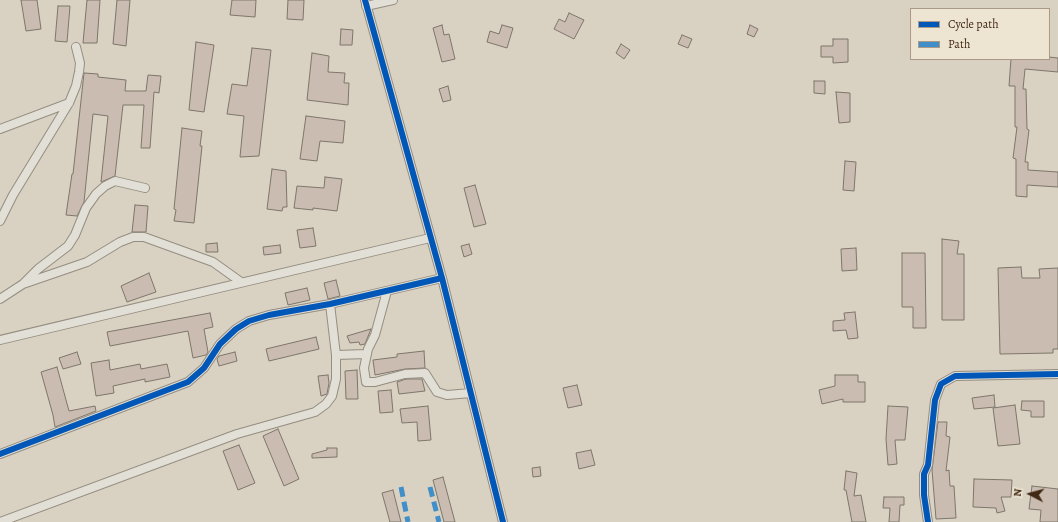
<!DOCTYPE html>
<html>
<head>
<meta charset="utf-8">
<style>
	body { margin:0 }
	#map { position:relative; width:1058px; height:522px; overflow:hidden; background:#d9d2c2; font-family:Alegreya,serif }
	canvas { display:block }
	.legend { position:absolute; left:910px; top:8px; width:140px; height:52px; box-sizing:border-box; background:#ede4d1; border:1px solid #a99986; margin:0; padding:5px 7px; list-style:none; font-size:12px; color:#422916 }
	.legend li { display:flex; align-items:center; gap:8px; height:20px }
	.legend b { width:20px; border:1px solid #a99986 }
	.north { position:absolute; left:1010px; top:474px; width:40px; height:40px; -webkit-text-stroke:3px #ede4d1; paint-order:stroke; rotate:276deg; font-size:11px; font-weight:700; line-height:16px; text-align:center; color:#422916 }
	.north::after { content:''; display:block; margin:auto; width:14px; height:18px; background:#422916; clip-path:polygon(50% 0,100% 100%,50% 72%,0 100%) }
</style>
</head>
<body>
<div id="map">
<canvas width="1058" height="522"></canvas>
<ul class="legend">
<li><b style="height:5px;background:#0057b8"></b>Cycle path</li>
<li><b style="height:5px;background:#408fc8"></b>Path</li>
</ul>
<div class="north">N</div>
</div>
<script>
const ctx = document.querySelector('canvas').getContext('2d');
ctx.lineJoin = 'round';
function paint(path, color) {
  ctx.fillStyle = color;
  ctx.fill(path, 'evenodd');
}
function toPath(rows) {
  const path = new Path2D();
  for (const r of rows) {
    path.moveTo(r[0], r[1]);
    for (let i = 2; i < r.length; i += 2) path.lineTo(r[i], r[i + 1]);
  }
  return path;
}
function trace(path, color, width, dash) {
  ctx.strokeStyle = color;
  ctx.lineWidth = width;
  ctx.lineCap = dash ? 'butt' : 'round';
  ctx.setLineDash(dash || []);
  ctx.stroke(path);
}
const building = toPath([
	[21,0,37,0,41,29,26,31,21,0],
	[87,0,100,0,97,43,83,43,87,0],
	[117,0,130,0,126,46,113,44,117,0],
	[232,0,256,0,255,17,230,15,232,0],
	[288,0,304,0,303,20,287,19,288,0],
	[58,6,70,6,67,42,55,41,58,6],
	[569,13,584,20,574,39,554,29,559,19,565,22,569,13],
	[442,25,444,35,449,34,455,59,442,62,433,28,442,25],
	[502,25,513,28,507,48,487,42,490,31,499,34,502,25],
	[750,25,758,29,754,37,747,34,750,25],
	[341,29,353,30,352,45,340,45,341,29],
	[682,35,692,39,688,48,678,44,682,35],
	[833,39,848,39,848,62,833,63,833,57,821,57,821,46,833,46,833,39],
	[196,42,214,45,204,112,189,110,196,42],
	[621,44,630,50,624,59,616,53,621,44],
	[252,48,271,50,263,121,259,156,240,157,244,116,227,114,232,84,247,86,252,48],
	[312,53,329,56,328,72,345,73,344,83,349,83,348,105,307,100,312,53],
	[1049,57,1058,58,1058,72,1025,69,1023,89,1026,89,1027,129,1029,130,1025,162,1028,162,1028,170,1058,172,1058,187,1027,185,1027,197,1016,196,1016,159,1013,158,1017,127,1015,127,1015,86,1009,86,1011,59,1049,59,1049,57],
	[84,73,98,74,98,77,126,80,125,91,146,91,148,75,161,76,159,93,154,92,150,148,141,148,144,105,123,105,115,176,101,182,108,116,93,114,84,202,77,216,66,215,72,174,73,174,84,73],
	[814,81,825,81,825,94,814,93,814,81],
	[448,86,451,100,443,102,439,89,448,86],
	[836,92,850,93,850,122,839,123,836,92],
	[306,116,345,121,343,143,320,141,317,161,300,159,306,116],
	[182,128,202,131,200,146,202,146,194,223,174,221,176,210,174,209,182,128],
	[845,161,856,162,854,191,843,190,845,161],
	[272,169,286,171,287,207,283,207,282,211,267,209,272,169],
	[325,177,342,179,337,211,313,208,313,210,294,208,297,186,324,188,325,177],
	[475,185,486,224,474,227,464,188,475,185],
	[135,205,148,206,146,232,132,232,135,205],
	[313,228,316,246,300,248,297,230,313,228],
	[942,239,959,241,957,254,964,254,964,320,942,320,942,239],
	[217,243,218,252,206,252,206,244,217,243],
	[469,244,472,254,464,257,461,246,469,244],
	[280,245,281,253,264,255,263,247,280,245],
	[856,248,857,270,842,271,841,249,856,248],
	[902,253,925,253,926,328,913,328,913,307,902,307,902,253],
	[1021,267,1022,278,1040,278,1039,269,1058,268,1058,349,1053,349,1053,353,1000,354,998,268,1021,267],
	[149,273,156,292,127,302,121,286,149,273],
	[336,280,340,296,328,299,324,283,336,280],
	[307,288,310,300,288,305,285,293,307,288],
	[855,312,858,338,848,339,846,330,833,331,833,321,845,320,844,313,855,312],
	[210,313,213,327,204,329,208,352,206,355,193,358,188,331,110,346,107,332,210,313],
	[371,329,365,344,360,345,359,342,350,343,347,336,371,329],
	[316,337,319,349,269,361,266,349,316,337],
	[424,351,425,368,405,369,375,375,373,360,397,357,397,354,424,351],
	[77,352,81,364,63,369,59,358,77,352],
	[235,352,237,361,219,366,217,359,219,356,235,352],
	[109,360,110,370,140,364,141,369,167,364,170,377,145,382,145,379,113,386,114,393,96,396,91,363,109,360],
	[57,367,69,411,95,406,96,411,55,427,53,415,41,372,57,367],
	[357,370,358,399,346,399,345,371,357,370],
	[328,375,329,383,327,394,321,396,318,376,328,375],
	[835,375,858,375,858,382,865,382,865,402,843,402,843,399,822,404,819,390,835,386,835,375],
	[406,379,422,379,425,391,399,394,397,382,406,379],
	[577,385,582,405,568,408,563,388,577,385],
	[391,390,393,412,380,413,378,391,391,390],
	[994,395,995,407,974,409,972,398,994,395],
	[1022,401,1044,401,1044,417,1031,417,1031,411,1021,410,1022,401],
	[1015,405,1020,444,998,446,993,408,1015,405],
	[428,406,431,440,418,441,417,422,402,423,400,409,428,406],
	[888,406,908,407,905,440,895,440,897,464,888,465,886,439,888,406],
	[938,422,947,422,946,436,950,437,946,471,949,470,950,486,954,486,956,518,936,519,932,470,938,422],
	[278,429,299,479,284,486,263,436,278,429],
	[239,445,255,483,238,490,223,451,239,445],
	[327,448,337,448,337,457,312,458,312,454,327,450,327,448],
	[591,450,595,465,579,469,576,453,591,450],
	[540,467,541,476,533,477,532,468,540,467],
	[846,471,857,473,854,496,861,495,866,522,852,522,846,490,844,490,846,471],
	[443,477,455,522,444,522,433,480,443,477],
	[974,479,1012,480,1011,497,1001,497,1005,511,997,513,996,508,973,507,974,479],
	[1032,486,1058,489,1058,522,1040,522,1041,510,1029,509,1032,486],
	[393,490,401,522,390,522,382,493,393,490],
	[884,497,904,497,904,505,900,505,899,522,889,522,890,508,883,508,884,497]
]);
paint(building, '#cabcb0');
trace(building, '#7e766b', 1);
const street = toPath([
	[365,0,442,278,503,522],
	[366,6,393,0],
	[0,129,69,103],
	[0,221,13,195,69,103,76,86,79,72,80,63,76,47],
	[23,284,87,262,120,242,133,237,144,237,213,262,241,282],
	[387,291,375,335,368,349,364,368,366,382,375,382,405,374,425,373,437,392,447,395,471,393],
	[0,299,23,284,38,269,68,246,75,235,86,208,96,194,105,186,115,181,145,188],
	[0,340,430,238],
	[336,355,366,354],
	[0,454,188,382,204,368,220,344,236,329,249,321,269,315,330,304,442,278],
	[0,522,237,434,315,412,326,404,332,396,336,379,336,355,330,304],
	[928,522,924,495,924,474,928,465,935,400,941,384,955,376,1058,374]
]);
trace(street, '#948d81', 10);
trace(street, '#e2dfd6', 8);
trace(toPath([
	[401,487,408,522],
	[430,487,439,522]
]), '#408fc8', 5, [10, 5]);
trace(toPath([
	[365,0,442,278,503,522],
	[0,454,188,382,204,368,220,344,236,329,249,321,269,315,330,304,442,278],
	[928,522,924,495,924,474,928,465,935,400,941,384,955,376,1058,374]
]), '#0057b8', 6);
</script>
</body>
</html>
